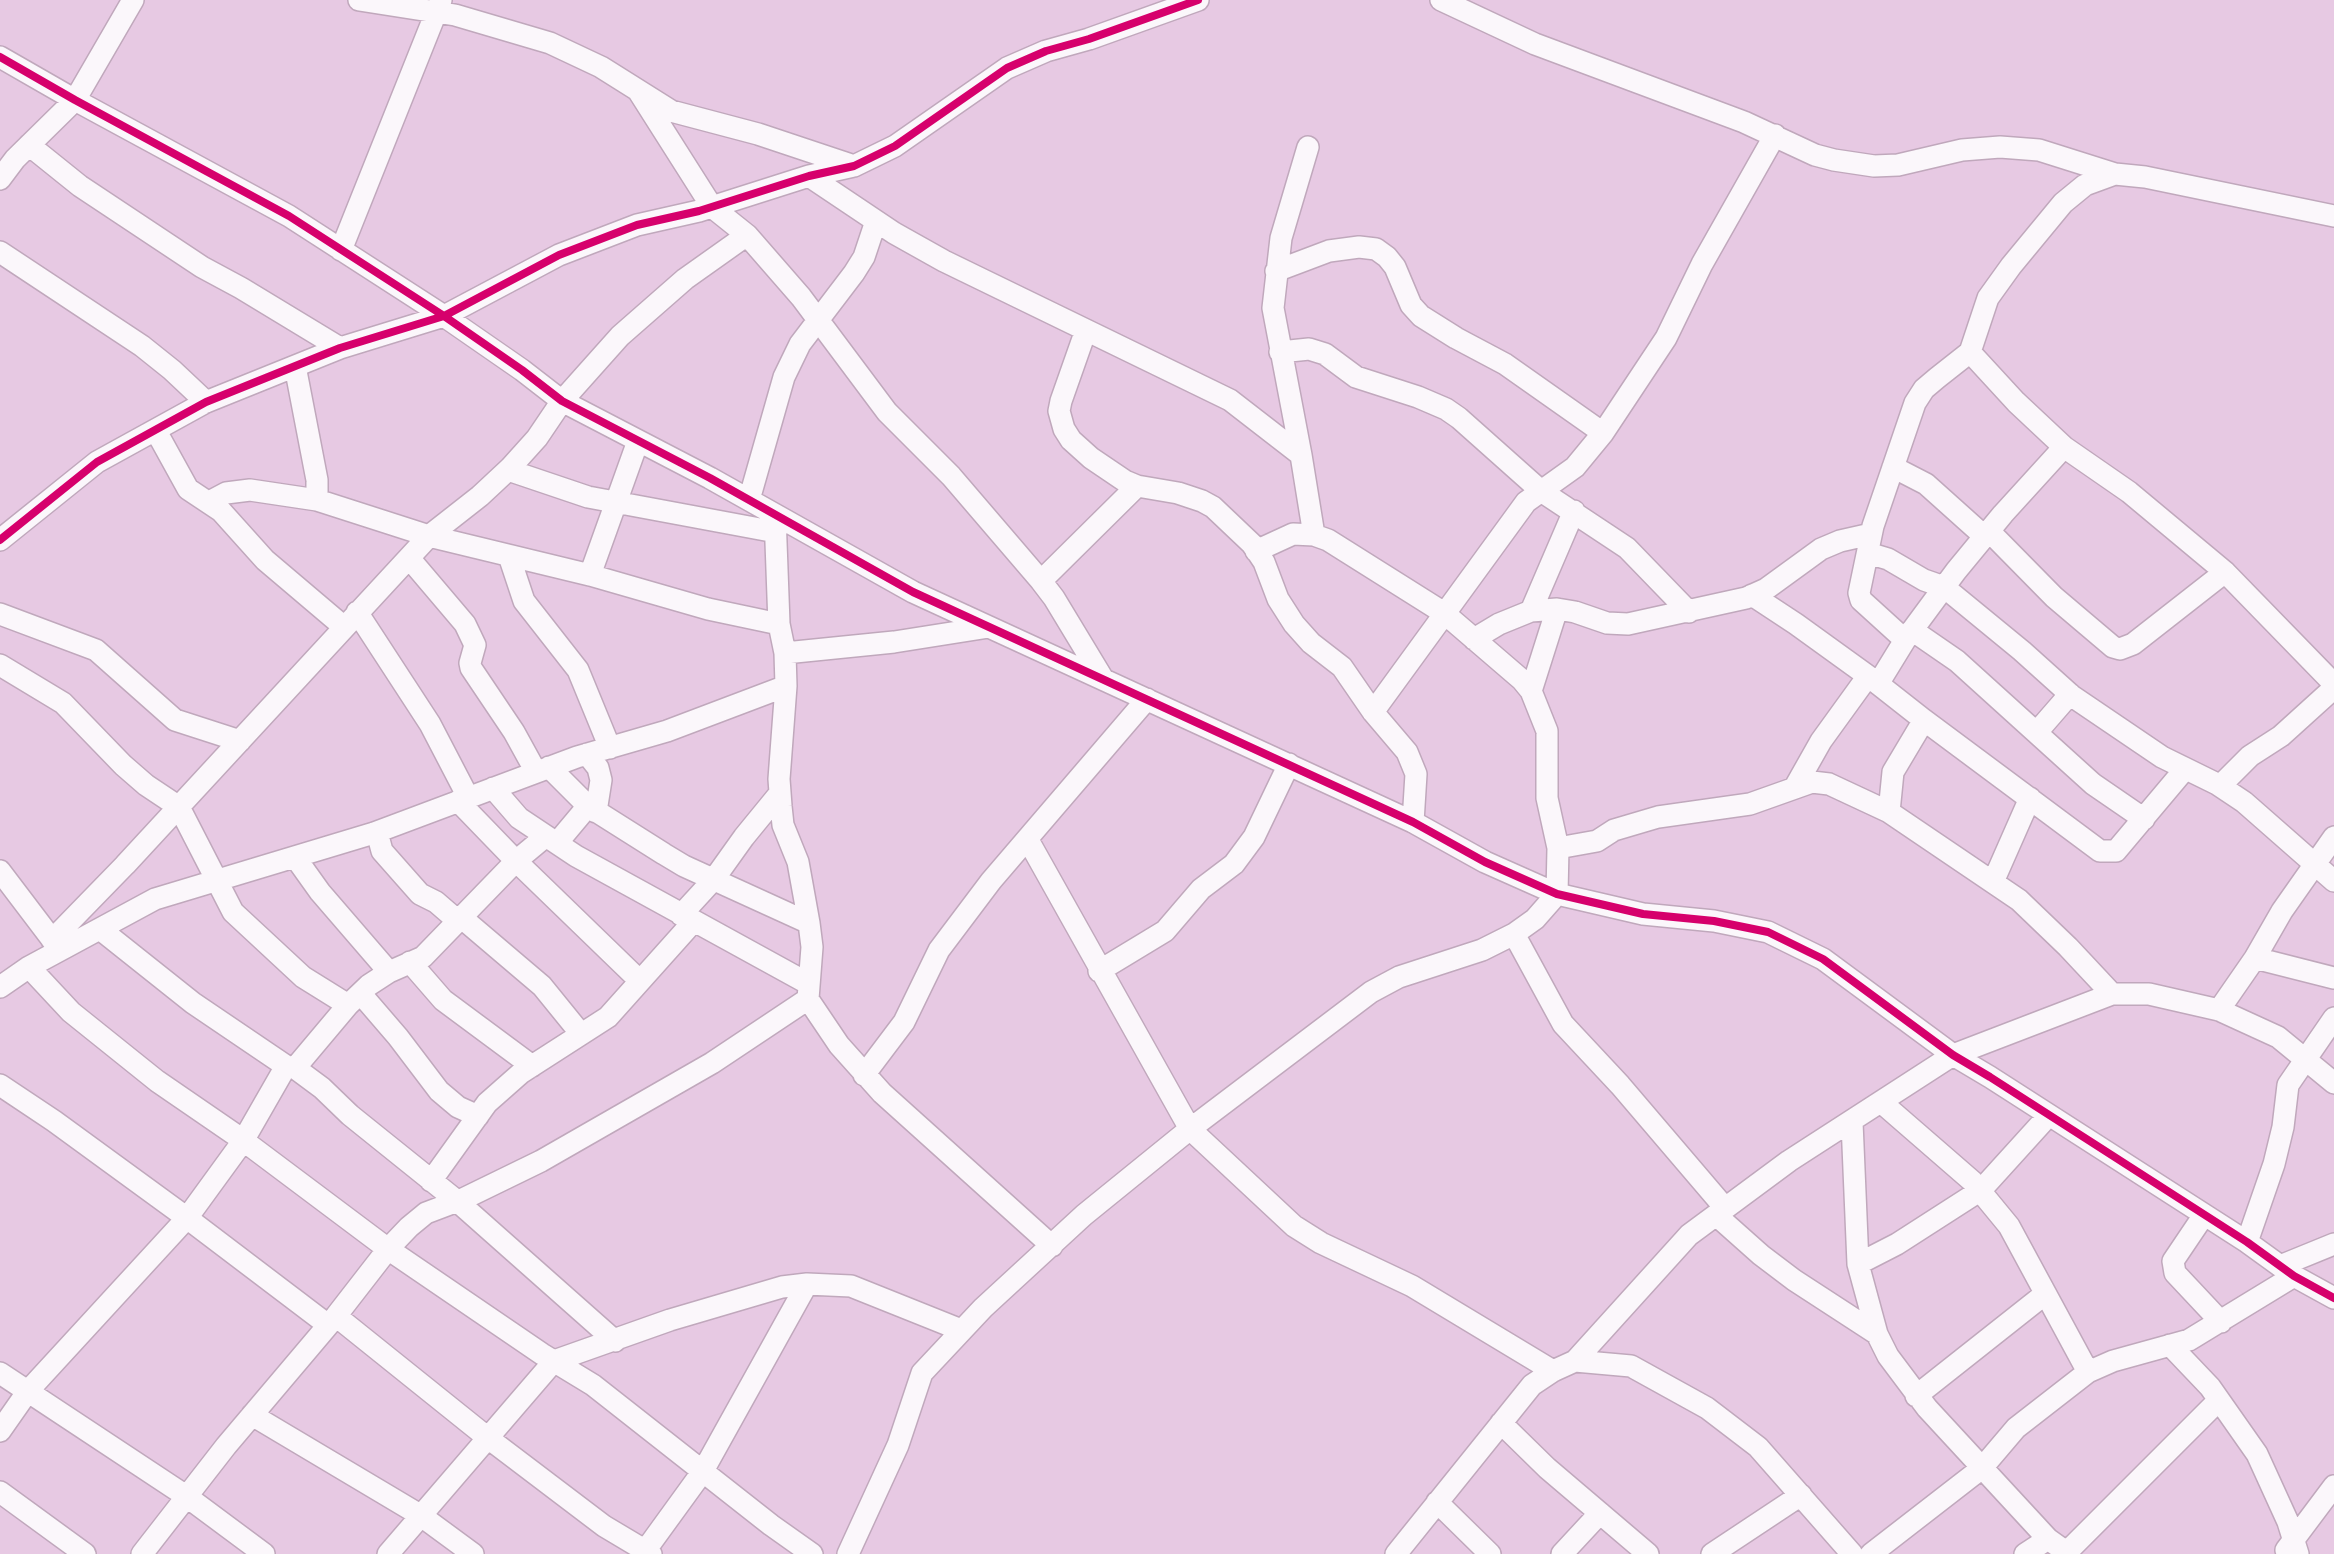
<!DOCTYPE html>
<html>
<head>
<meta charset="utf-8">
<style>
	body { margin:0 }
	canvas { display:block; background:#e7c9e3 }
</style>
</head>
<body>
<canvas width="2334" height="1554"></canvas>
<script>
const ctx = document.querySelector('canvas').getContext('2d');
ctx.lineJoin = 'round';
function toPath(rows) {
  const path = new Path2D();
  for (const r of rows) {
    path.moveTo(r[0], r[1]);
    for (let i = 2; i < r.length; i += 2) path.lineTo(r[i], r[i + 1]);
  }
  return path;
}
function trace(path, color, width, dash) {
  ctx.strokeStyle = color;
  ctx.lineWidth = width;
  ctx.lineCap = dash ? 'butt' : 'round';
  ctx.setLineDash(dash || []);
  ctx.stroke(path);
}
const street = toPath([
	[359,0,455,15,550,43,601,67,671,111,758,134,854,166],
	[1441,0,1535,44,1744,122,1815,155,1834,160,1874,166,1898,165,1962,150,2000,147,2039,150,2115,174,2145,177,2334,216],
	[0,57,75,100,289,216,444,316,522,370,562,401,710,478,913,592,1413,822,1485,862,1557,894,1643,914,1714,921,1768,932,1823,959,1953,1055,1990,1077,2247,1242,2294,1276,2334,1298],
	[29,145,80,186,202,267,241,288,340,348],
	[1308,147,1281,238,1273,308,1301,455,1314,535],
	[809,176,894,233,944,261,1230,400,1301,455],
	[0,179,15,159,75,100,133,0],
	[747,235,801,297,887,412,951,476,1041,581,1054,598,1103,679],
	[341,250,441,0],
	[0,252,142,346,172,370,206,402],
	[1276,271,1329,251,1359,247,1376,249,1387,257,1395,267,1411,305,1421,316,1456,338,1505,364,1603,433],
	[1086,330,1061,401,1059,411,1064,429,1071,440,1091,458,1125,481,1137,486,1178,493,1202,501,1213,507,1252,544,1264,562,1278,599,1294,624,1311,643,1342,667,1373,712,1407,752,1416,774,1413,822],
	[1280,352,1309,349,1325,354,1356,377,1418,397,1446,409,1459,418,1541,491,1627,548,1689,612],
	[1970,352,2016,402,2064,447,2129,492,2225,572,2334,684],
	[295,366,317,480,317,500],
	[156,431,188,489,221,511,265,560,344,627],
	[1893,467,1926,484,1984,536],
	[508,470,588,497,776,532],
	[749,500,784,377,800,344,854,273,864,257,876,221],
	[209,502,226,493,250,490,317,500,429,536,590,575,708,609,779,624],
	[775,515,779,624,785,653,786,686,779,779,781,806,783,825,798,862,809,923,812,947,808,999,839,1045,882,1093,1052,1246],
	[1989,531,2054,597,2113,647,2120,649,2133,644,2225,572],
	[0,540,97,462,206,402,340,348,444,316,559,255,637,225,699,211,809,176,854,166,895,146,1007,68,1046,51,1089,39,1198,0],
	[1868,553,1888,559,1924,580,1944,587,2022,651,2072,696,2162,757,2217,784,2244,802,2334,881],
	[509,556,524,601,578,670,610,748],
	[409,558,465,624,475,645,470,663,471,668,514,732,536,772],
	[590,575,638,441],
	[1041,581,1137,486],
	[1752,595,1796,624,1868,676,1924,720,2100,851,2116,851,2185,769],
	[1531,611,1574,511],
	[357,612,430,724,468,797],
	[0,614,96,650,175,720,240,741],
	[1912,630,1957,661,2093,784,2144,819],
	[1474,639,1499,624,1531,611,1557,609,1575,612,1607,623,1628,624,1746,598,1766,589,1821,549,1840,541,1871,534],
	[1905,640,1861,600,1859,593,1873,526,1915,403,1924,389,1937,378,1970,352,1988,298,2011,266,2063,203,2085,185,2115,174],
	[785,653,894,642,989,627],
	[0,665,63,703,123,765,146,785,179,807,233,912,303,977,348,1005],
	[1878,684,1905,640,1956,571,2003,514,2064,447],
	[1531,691,1557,609],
	[1373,712,1526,502,1575,467,1603,433,1666,338,1702,264,1775,135],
	[2037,732,2070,694],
	[587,754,598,768,601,780,596,812],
	[549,767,588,806,664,854,684,866,809,923],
	[2220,786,2250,756,2281,736,2334,688],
	[1795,787,1821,741,1868,676],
	[493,788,519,818,576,856,809,984],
	[458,801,516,861,640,981],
	[1889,812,1893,772,1924,720],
	[377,832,382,851,420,894,436,902,458,921],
	[1028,840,1190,1129,1294,1226,1321,1243,1412,1286,1553,1371],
	[557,843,588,806],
	[1558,848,1597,841,1614,830,1658,817,1750,804,1812,782,1829,784,1889,812,2019,900,2068,947,2112,994],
	[295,857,320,892,389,972],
	[0,871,60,950],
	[1993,882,2030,798],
	[681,915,714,879,744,837,780,793],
	[462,918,542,986,581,1034],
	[100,929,193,1003,286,1066,295,1068,322,1088,350,1115,457,1201,615,1341],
	[1514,934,1563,1024,1620,1085,1725,1208],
	[52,940,125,865,429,536,480,496,510,468,537,438,562,401,620,336,685,279,747,235,712,207,639,92],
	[2255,958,2334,978],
	[410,962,443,1000,532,1066],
	[29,967,71,1012,157,1081,240,1138,388,1249,542,1354,593,1385,771,1525,812,1554],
	[1099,971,1165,931,1201,889,1234,864,1254,837,1289,764],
	[0,987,29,967,155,899,374,833,577,757,667,731,786,686],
	[361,994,398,1037,439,1091,458,1107,478,1116],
	[2219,1010,2255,958,2282,911,2334,837],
	[295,1068,348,1005,369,985,389,972,423,957,516,861,546,836],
	[864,1075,904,1022,939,950,991,881,1147,699],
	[0,1085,54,1121,187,1218,328,1325],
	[1881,1102,1972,1181,2009,1226,2088,1372],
	[1852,1122,1858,1264,1877,1334,1888,1356,1927,1408,2048,1539,2069,1554],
	[431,1181,487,1103,521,1073,608,1017,693,922],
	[1716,1215,1761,1255,1794,1280,1877,1334],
	[2204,1215,2173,1261,2175,1273,2221,1322],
	[2247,1242,2274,1164,2283,1127,2288,1085,2334,1018],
	[1858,1264,1897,1244,1981,1190,2049,1115],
	[2280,1266,2334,1244],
	[336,1316,488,1438,604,1526,651,1554],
	[2170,1345,2210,1387,2257,1454,2288,1522,2298,1554],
	[1575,1361,1631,1366,1707,1408,1758,1447,1852,1554],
	[0,1373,186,1496,264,1554],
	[1916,1396,2045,1294],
	[252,1415,420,1515,473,1554],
	[1501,1423,1547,1468,1648,1554],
	[0,1431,28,1391,187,1218,243,1141,286,1066],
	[0,1492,85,1554],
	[1437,1502,1490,1554],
	[2286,1550,2334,1486],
	[645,1551,703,1471,807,1284],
	[2067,1552,2219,1400],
	[142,1554,226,1446,336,1316,388,1249,409,1227,426,1213,463,1199,541,1161,712,1063,808,999],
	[388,1554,554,1361,670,1320,782,1287,807,1284,851,1286,961,1330],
	[848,1554,898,1445,922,1373,983,1308,1084,1215,1190,1129,1371,992,1399,977,1482,950,1514,934,1535,919,1557,894,1558,848,1547,798,1547,731,1531,691,1522,680,1444,613,1328,540,1314,535,1293,534,1256,551],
	[1396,1554,1532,1385,1553,1371,1575,1361,1689,1235,1789,1161,1953,1055,2112,994,2149,994,2219,1010,2278,1037,2334,1083],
	[1562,1554,1600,1513],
	[1712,1554,1801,1495],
	[1871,1554,1982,1468,2016,1428,2088,1372,2113,1361,2189,1340,2294,1276],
	[2025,1554,2048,1539]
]);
trace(street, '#c0a8bc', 24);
trace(street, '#fbf7fb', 21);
trace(toPath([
	[0,57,75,100,289,216,444,316,522,370,562,401,710,478,913,592,1413,822,1485,862,1557,894,1643,914,1714,921,1768,932,1823,959,1953,1055,1990,1077,2247,1242,2294,1276,2334,1298],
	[0,540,97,462,206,402,340,348,444,316,559,255,637,225,699,211,809,176,854,166,895,146,1007,68,1046,51,1089,39,1198,0]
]), '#d6006c', 8);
</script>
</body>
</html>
